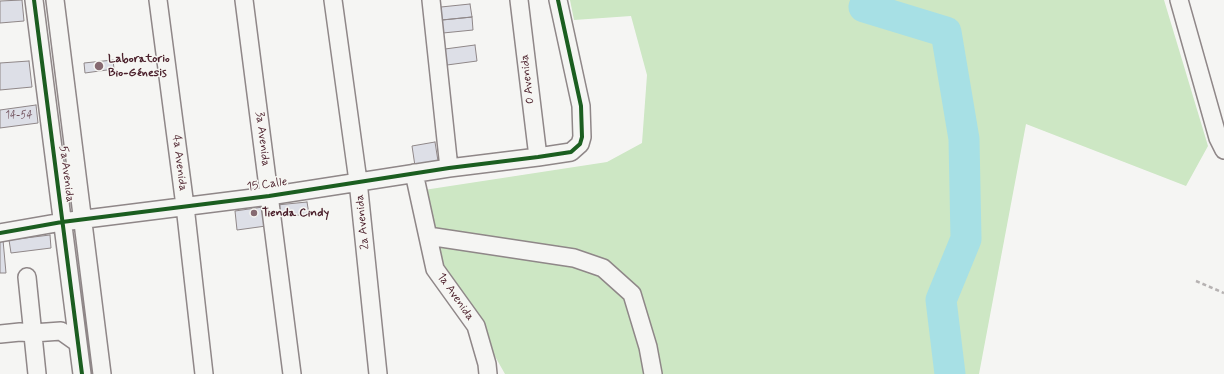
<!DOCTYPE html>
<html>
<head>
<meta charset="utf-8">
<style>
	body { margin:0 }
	canvas { display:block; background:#f5f5f3 }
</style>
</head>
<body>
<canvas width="1224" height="374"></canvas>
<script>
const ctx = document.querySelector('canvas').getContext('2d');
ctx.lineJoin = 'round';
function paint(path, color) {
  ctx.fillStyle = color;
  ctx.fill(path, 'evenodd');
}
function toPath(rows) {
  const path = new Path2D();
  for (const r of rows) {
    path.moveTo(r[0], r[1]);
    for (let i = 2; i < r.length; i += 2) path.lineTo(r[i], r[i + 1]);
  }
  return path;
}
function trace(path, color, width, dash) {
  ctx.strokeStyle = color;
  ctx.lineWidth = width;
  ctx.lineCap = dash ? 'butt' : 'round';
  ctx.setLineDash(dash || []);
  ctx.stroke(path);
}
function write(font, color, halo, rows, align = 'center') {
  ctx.font = font + ' Mynerve,sans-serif';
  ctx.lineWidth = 3;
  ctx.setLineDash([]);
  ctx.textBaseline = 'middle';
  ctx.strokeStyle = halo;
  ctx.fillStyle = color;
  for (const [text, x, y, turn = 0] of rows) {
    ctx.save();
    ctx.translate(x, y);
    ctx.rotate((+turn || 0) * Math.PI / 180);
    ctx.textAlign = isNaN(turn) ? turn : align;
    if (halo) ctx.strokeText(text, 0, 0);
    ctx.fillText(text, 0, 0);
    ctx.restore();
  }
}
paint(toPath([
	[570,0,1164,0,1208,146,1186,186,1026,124,979,374,505,374,442,263,424,190,607,162,642,143,647,75,631,16,574,20]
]), '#cde7c4');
trace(toPath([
	[864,7,946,32,964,139,966,239,941,300,950,374]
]), '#a7e0e5', 31);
const building = toPath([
	[22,0,24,21,0,23,0,1,22,0],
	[470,4,472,17,442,20,441,7,470,4],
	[472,17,473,30,443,33,442,20,472,17],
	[475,45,477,61,447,65,445,49,475,45],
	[113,60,114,69,85,73,84,63,113,60],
	[29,61,32,87,0,90,0,63,29,61],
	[36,105,38,123,0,128,0,110,36,105],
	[435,142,438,161,431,164,415,166,412,146,435,142],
	[307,202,309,214,278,217,277,205,307,202],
	[263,207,266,226,237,230,235,211,263,207],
	[50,235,51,248,11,253,9,240,50,235],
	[0,240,3,240,6,273,0,273,0,240]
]);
paint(building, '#dddfe7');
trace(building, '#8f8788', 1);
const minor = toPath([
	[34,0,82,374],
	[55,0,102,374],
	[158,0,185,206,204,374],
	[244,0,292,374],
	[333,0,358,181,378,374],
	[431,0,449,168],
	[519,0,538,157],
	[1179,0,1218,138,1224,150],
	[414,173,435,269,476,326,487,364,488,374],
	[0,233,62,222,269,196,449,168,538,157,571,152,580,144,582,137,581,106,558,0],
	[428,236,574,258,603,268,632,294,648,347,653,374],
	[27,277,37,374],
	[0,334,20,332,33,333,61,331,78,343]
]);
trace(minor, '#8f8788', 20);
trace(toPath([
	[1196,281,1224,293]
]), '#b6b2b2', 2.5, [4, 3]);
trace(minor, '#f5f5f3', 17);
trace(toPath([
	[34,0,82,374],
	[0,233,62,222,269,196,449,168,538,157,571,152,580,144,582,137,581,106,558,0]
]), '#1b5e20', 4);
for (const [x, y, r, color] of [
	[99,66,5,"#866a71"],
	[254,213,4,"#866a71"]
]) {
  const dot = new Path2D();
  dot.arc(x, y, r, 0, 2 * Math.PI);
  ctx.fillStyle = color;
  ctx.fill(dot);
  trace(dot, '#f6f6f2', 1.5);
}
write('10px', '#6f4f5a', null, [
	["14-54",19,116]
]);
write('bold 12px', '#4a1f2b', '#f6f6f2', [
	["Laboratorio",108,59],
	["Bio-Génesis",108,73],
	["Tienda Cindy",262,213]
], 'left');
write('12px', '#4a1f2b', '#f6f6f2', [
	["0 Avenida",528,79,-97],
	["3a Avenida",262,139,83],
	["4a Avenida",179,163,83],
	["5a Avenida",66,174,83],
	["15 Calle",267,185,-8],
	["2a Avenida",363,222,-96],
	["1a Avenida",455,297,55]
]);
</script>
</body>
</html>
